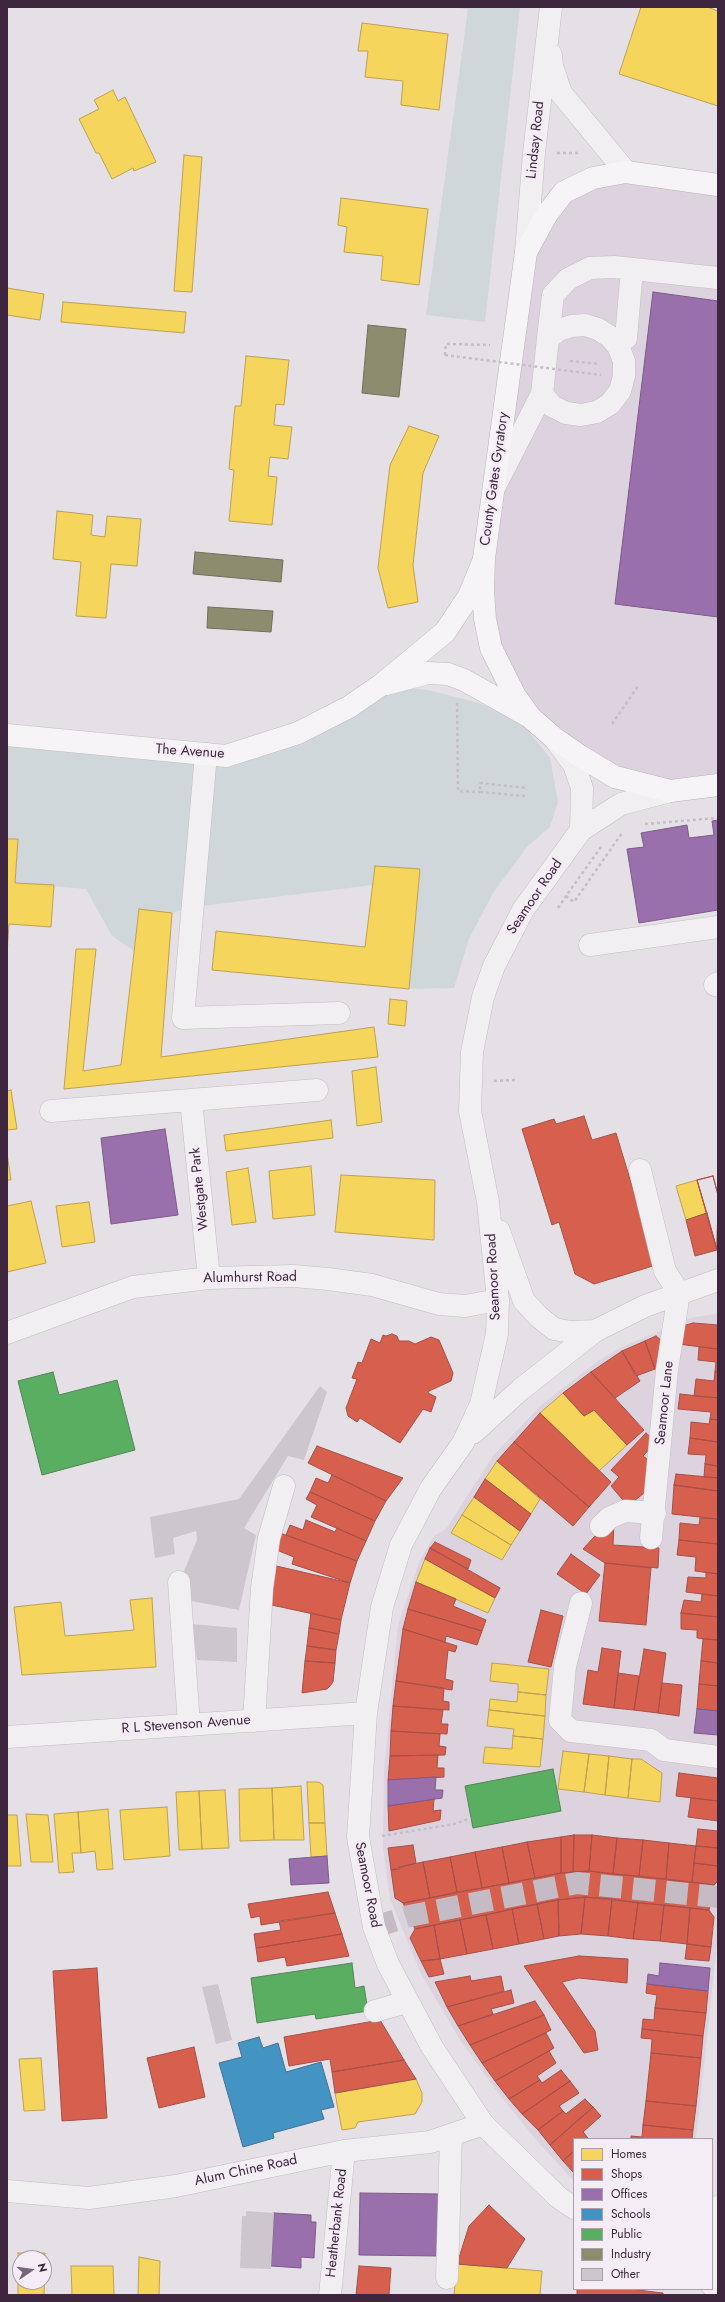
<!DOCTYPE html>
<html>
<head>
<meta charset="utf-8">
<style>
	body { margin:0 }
	#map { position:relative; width:725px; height:2302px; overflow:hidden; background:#e5e0e5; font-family:Jost,sans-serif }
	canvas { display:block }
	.frame { position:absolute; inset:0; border:8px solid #3e263f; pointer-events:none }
	.legend { position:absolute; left:573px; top:2138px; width:140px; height:152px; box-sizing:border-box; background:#f4edf5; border:1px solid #ab9dac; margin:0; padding:5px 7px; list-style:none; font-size:12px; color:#3e263f }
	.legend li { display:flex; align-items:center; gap:8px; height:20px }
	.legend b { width:20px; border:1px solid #ab9dac }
	.north { position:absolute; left:12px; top:2250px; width:40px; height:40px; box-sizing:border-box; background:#f4edf5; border:1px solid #ab9dac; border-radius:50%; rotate:77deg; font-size:11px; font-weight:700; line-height:16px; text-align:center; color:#3e263f }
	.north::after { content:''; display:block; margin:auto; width:14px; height:18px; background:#786779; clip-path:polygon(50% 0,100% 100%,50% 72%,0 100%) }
</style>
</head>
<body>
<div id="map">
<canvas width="725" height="2302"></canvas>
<div class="frame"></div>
<ul class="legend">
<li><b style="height:11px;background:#f6d55c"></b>Homes</li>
<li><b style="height:11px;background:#d6604d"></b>Shops</li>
<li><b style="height:11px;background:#9970ab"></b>Offices</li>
<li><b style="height:11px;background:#4393c3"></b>Schools</li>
<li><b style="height:11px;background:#5aae61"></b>Public</li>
<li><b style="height:11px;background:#8c8c6e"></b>Industry</li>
<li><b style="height:11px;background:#cdc7cd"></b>Other</li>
</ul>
<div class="north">N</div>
</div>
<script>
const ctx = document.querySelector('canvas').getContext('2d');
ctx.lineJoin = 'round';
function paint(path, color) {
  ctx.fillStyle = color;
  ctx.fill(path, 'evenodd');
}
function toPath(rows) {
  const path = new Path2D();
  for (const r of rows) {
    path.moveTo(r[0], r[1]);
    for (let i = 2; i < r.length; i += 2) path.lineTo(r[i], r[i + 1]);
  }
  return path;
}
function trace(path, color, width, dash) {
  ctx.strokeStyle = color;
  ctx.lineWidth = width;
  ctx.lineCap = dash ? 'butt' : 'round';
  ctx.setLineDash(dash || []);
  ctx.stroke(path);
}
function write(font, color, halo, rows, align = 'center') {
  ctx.font = font + ' Jost,sans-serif';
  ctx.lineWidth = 4;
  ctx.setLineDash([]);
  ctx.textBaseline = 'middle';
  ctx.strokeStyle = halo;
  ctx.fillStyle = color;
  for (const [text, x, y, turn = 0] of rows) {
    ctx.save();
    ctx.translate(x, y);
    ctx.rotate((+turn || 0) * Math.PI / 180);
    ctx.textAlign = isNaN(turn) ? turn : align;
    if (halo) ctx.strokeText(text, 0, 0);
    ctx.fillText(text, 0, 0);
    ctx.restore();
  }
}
paint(toPath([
	[593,178,718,185,718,785,615,777,530,717,485,619,512,346,547,214],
	[718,1313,718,1935,696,2139,574,2139,574,2181,537,2141,498,2093,460,2040,421,1974,390,1899,383,1848,384,1770,398,1625,420,1560,434,1536,446,1529,493,1456,540,1406,598,1361,622,1347,691,1318]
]), '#ddd3de');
paint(toPath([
	[443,7,520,7,485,322,426,315,468,9],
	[381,685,428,690,479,703,521,722,550,758,558,802,550,827,528,846,493,893,469,939,454,988,409,989,420,869,375,866,373,885,193,907,172,913,139,909,134,951,112,936,86,889,15,883,18,840,7,839,7,735,226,756]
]), '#d0d7db');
const homes = toPath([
	[641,7,707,7,718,11,718,106,619,74,641,7],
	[362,23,448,34,439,110,401,105,403,81,365,77,368,51,358,51,362,23],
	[113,90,118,101,125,97,156,162,134,171,133,168,112,179,99,153,96,153,79,119,99,109,94,100,113,90],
	[184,155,202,157,192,292,174,291,184,155],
	[341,198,428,209,419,285,381,280,383,256,344,252,347,227,338,225,341,198],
	[7,288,44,294,40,320,7,315,7,288],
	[63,302,186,312,184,333,61,322,63,302],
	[246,356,289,360,284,405,276,404,274,425,292,427,288,459,270,457,268,476,277,477,272,525,229,521,234,470,229,469,235,406,241,406,246,356],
	[409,426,439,436,423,473,413,565,418,602,388,608,378,568,390,465,409,426],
	[57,511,93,515,91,535,105,537,107,516,141,519,137,566,111,564,106,618,76,616,81,562,53,559,57,511],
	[7,839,18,839,15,883,54,885,51,927,9,924,7,954,7,839],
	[375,866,420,869,409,989,212,970,216,931,365,947,375,866],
	[139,909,172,913,161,1057,374,1027,378,1057,64,1089,76,949,96,949,83,1071,121,1065,139,909],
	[390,999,407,1001,405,1026,388,1024,390,999],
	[376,1067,382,1122,357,1126,352,1071,376,1067],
	[11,1090,17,1129,7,1130,7,1091,11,1090],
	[331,1120,333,1138,226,1151,224,1135,331,1120],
	[7,1153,11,1180,7,1180,7,1153],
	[311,1166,315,1215,273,1219,269,1171,311,1166],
	[248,1168,256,1222,232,1225,226,1172,248,1168],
	[341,1175,435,1180,434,1240,335,1232,341,1175],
	[697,1180,707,1213,686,1220,676,1186,697,1180],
	[31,1201,46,1263,7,1272,7,1206,31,1201],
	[89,1202,95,1242,62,1247,56,1206,89,1202],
	[563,1393,584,1416,594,1410,627,1445,599,1471,540,1413,563,1393],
	[497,1461,540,1499,531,1514,485,1479,497,1461],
	[474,1497,520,1531,511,1545,462,1515,474,1497],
	[462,1515,511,1545,502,1560,451,1533,462,1515],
	[425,1559,495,1598,488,1613,416,1582,425,1559],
	[152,1598,156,1667,22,1675,14,1607,61,1602,65,1636,134,1630,130,1600,152,1598],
	[492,1663,549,1669,546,1695,518,1692,518,1684,490,1681,492,1663],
	[518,1692,546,1695,545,1716,489,1710,490,1699,517,1702,518,1692],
	[489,1710,545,1716,543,1739,513,1736,514,1729,487,1726,489,1710],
	[513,1736,543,1739,540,1767,483,1763,485,1747,512,1749,513,1736],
	[563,1751,589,1754,584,1792,558,1789,563,1751],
	[589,1754,609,1756,605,1795,584,1792,589,1754],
	[609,1756,632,1759,628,1798,605,1795,609,1756],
	[632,1759,641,1759,662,1773,660,1802,628,1798,632,1759],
	[307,1782,319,1782,323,1785,325,1823,309,1823,307,1782],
	[301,1786,304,1840,274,1840,272,1788,301,1786],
	[272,1788,274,1840,240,1841,239,1789,272,1788],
	[225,1790,229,1848,202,1849,199,1791,225,1790],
	[199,1791,202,1849,179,1850,176,1792,199,1791],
	[167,1807,170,1856,124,1860,120,1810,167,1807],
	[108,1809,113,1869,97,1870,95,1851,81,1853,78,1812,108,1809],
	[78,1812,81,1853,72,1853,74,1872,59,1873,54,1814,78,1812],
	[26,1814,48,1815,53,1862,31,1862,26,1814],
	[7,1815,17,1815,21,1866,7,1866,7,1815],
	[309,1823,325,1823,327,1856,311,1857,309,1823],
	[41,2058,45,2110,24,2111,19,2059,41,2058],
	[416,2079,422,2093,422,2102,415,2114,358,2122,355,2128,342,2130,335,2093,416,2079],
	[18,2253,45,2253,44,2295,18,2295,18,2253],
	[20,2258,44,2258,44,2282,20,2282,20,2258],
	[139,2257,160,2261,159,2295,138,2295,139,2257],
	[457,2264,542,2271,540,2295,454,2295,457,2264],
	[71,2266,113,2266,114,2295,72,2295,71,2266]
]);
paint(homes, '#f6d55c');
trace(homes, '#bfa053', 1);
const shops = toPath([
	[584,1116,592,1140,616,1133,656,1265,594,1284,575,1274,559,1222,552,1225,522,1129,554,1119,556,1124,584,1116],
	[713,1176,718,1195,717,1250,697,1180,713,1176],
	[713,1176,718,1195,717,1250,697,1180,713,1176],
	[707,1213,717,1250,695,1256,686,1220,707,1213],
	[693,1323,718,1325,718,1349,678,1344,679,1327,693,1323],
	[392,1334,397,1336,399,1341,409,1341,415,1344,431,1337,439,1340,453,1373,451,1381,429,1391,428,1393,436,1397,431,1412,423,1409,400,1443,360,1418,357,1422,348,1416,346,1408,357,1379,352,1378,358,1362,362,1363,371,1339,380,1343,383,1335,386,1336,392,1334],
	[656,1336,662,1341,659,1367,655,1369,645,1341,656,1336],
	[645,1341,655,1369,636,1376,622,1351,645,1341],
	[699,1347,718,1349,718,1372,715,1372,716,1362,698,1360,699,1347],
	[622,1351,640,1381,615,1398,591,1372,622,1351],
	[591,1372,644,1430,627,1445,594,1410,584,1416,563,1393,591,1372],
	[715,1372,718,1372,718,1398,694,1396,696,1379,714,1381,715,1372],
	[680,1394,718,1398,718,1420,710,1419,711,1412,678,1409,680,1394],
	[540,1413,611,1482,589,1507,514,1442,540,1413],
	[710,1419,718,1420,718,1442,690,1438,691,1422,709,1424,710,1419],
	[646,1433,656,1442,643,1456,651,1462,644,1493,628,1506,611,1486,619,1477,611,1470,646,1433],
	[690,1438,718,1442,718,1466,705,1464,706,1455,688,1454,690,1438],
	[514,1442,589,1507,573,1526,497,1461,514,1442],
	[317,1446,403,1478,386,1501,308,1463,317,1446],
	[705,1464,718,1466,718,1478,704,1477,705,1464],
	[676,1474,718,1478,718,1491,674,1485,676,1474],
	[332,1475,386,1501,375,1521,310,1492,316,1478,328,1483,332,1475],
	[485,1479,531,1514,520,1531,474,1497,485,1479],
	[674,1485,718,1491,718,1519,672,1514,674,1485],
	[310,1492,375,1521,366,1541,311,1517,317,1505,306,1499,310,1492],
	[700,1518,718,1519,718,1544,679,1540,680,1523,699,1525,700,1518],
	[306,1520,335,1532,337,1528,366,1541,357,1561,286,1535,290,1525,303,1530,306,1520],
	[614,1524,613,1545,659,1548,658,1568,605,1563,583,1549,594,1537,614,1524],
	[280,1533,357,1561,350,1583,292,1564,294,1557,274,1549,280,1533],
	[679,1540,718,1544,718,1574,695,1571,696,1557,677,1555,679,1540],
	[435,1542,471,1560,468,1569,430,1548,435,1542],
	[430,1548,500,1588,495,1598,425,1559,430,1548],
	[571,1554,600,1575,586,1594,557,1574,571,1554],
	[605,1563,651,1568,646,1625,599,1621,605,1563],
	[272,1565,350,1583,341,1620,267,1604,272,1565],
	[706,1572,718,1574,718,1596,686,1592,688,1577,706,1578,706,1572],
	[416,1582,456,1599,453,1606,486,1620,482,1631,408,1609,416,1582],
	[702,1594,718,1596,718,1617,681,1613,684,1600,701,1602,702,1594],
	[408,1609,482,1631,477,1645,446,1636,445,1642,403,1629,408,1609],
	[541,1610,563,1616,551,1667,528,1662,541,1610],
	[311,1613,341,1620,339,1634,309,1628,311,1613],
	[681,1613,718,1617,718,1640,697,1638,697,1630,681,1629,681,1613],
	[309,1628,339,1634,336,1650,307,1646,309,1628],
	[403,1629,457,1646,455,1652,448,1650,445,1679,453,1681,452,1690,396,1681,403,1629],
	[703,1639,718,1640,718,1663,701,1661,703,1639],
	[307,1646,336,1650,335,1663,305,1661,307,1646],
	[602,1648,621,1651,614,1708,583,1704,588,1670,598,1672,602,1648],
	[644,1649,666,1653,658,1713,634,1710,644,1649],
	[305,1661,335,1663,333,1682,330,1686,327,1689,302,1693,305,1661],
	[701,1661,718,1663,718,1686,699,1684,701,1661],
	[618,1673,639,1676,634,1710,614,1708,618,1673],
	[396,1681,444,1688,443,1701,449,1702,449,1710,393,1706,396,1681],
	[662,1683,682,1685,679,1716,658,1713,662,1683],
	[699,1684,718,1686,718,1711,697,1709,699,1684],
	[393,1706,443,1710,441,1724,448,1724,447,1734,391,1731,393,1706],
	[391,1731,440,1734,439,1746,446,1747,445,1755,390,1756,391,1731],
	[438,1755,437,1768,444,1768,444,1777,388,1780,390,1756,438,1755],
	[679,1773,718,1778,718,1801,676,1796,679,1773],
	[691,1798,718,1801,718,1821,688,1817,691,1798],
	[434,1799,433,1811,441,1810,440,1820,389,1831,388,1806,434,1799],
	[698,1829,718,1831,718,1848,696,1846,698,1829],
	[574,1835,573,1872,561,1873,561,1837,574,1835],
	[574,1835,592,1835,589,1871,573,1872,574,1835],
	[592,1835,617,1838,613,1874,589,1871,592,1835],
	[561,1837,561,1873,535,1878,527,1842,561,1837],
	[617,1838,643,1840,639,1876,613,1874,617,1838],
	[643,1840,669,1843,666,1879,639,1876,643,1840],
	[527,1842,535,1878,509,1883,502,1847,527,1842],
	[669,1843,696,1846,692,1882,666,1879,669,1843],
	[413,1845,416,1863,391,1870,388,1848,413,1845],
	[696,1846,718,1848,718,1866,694,1863,696,1846],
	[502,1847,509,1883,482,1888,475,1852,502,1847],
	[475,1852,482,1888,457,1892,450,1857,475,1852],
	[450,1857,457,1892,430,1898,423,1862,450,1857],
	[423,1862,430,1898,403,1903,395,1898,391,1870,399,1869,399,1867,423,1862],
	[694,1863,718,1866,718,1881,714,1885,692,1882,694,1863],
	[589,1871,714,1885,709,1910,585,1897,558,1900,415,1929,403,1903,561,1873,589,1871],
	[328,1892,335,1913,261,1925,260,1916,251,1918,248,1904,328,1892],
	[585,1897,612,1899,608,1936,581,1934,585,1897],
	[585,1897,581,1934,559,1936,558,1900,585,1897],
	[612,1899,638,1903,633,1939,608,1936,612,1899],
	[558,1900,559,1936,544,1939,537,1904,558,1900],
	[638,1903,664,1905,660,1941,633,1939,638,1903],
	[537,1904,544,1939,519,1944,512,1909,537,1904],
	[664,1905,690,1908,687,1944,660,1941,664,1905],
	[690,1908,709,1910,714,1917,711,1947,687,1944,690,1908],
	[512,1909,519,1944,493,1949,486,1915,512,1909],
	[335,1913,342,1934,256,1948,254,1934,281,1930,279,1921,335,1913],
	[486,1915,493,1949,467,1954,460,1920,486,1915],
	[460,1920,467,1954,440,1959,434,1925,460,1920],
	[434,1925,440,1959,421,1961,410,1938,415,1929,434,1925],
	[342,1934,349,1956,287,1966,285,1957,258,1962,256,1948,342,1934],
	[687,1944,711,1947,709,1961,685,1959,687,1944],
	[579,1956,628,1959,627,1983,579,1978,562,1982,595,2031,598,2050,584,2053,524,1966,579,1956],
	[440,1959,444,1974,429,1977,421,1961,440,1959],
	[97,1968,107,2118,62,2121,53,1971,97,1968],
	[470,1976,471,1981,501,1976,504,1991,447,2007,435,1982,470,1976],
	[647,1984,708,1991,706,2013,655,2008,657,1995,646,1993,647,1984],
	[511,1990,514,2003,491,2009,493,2014,458,2026,447,2007,511,1990],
	[535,2001,544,2015,470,2045,458,2026,535,2001],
	[655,2008,706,2013,703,2036,642,2029,643,2019,654,2020,655,2008],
	[544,2015,551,2030,482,2063,470,2045,544,2015],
	[380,2020,404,2060,332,2072,330,2059,289,2066,284,2037,380,2020],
	[642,2029,703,2036,701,2058,651,2053,652,2039,641,2038,642,2029],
	[546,2033,554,2048,495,2081,482,2063,546,2033],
	[194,2047,205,2097,159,2108,147,2058,194,2047],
	[549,2051,556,2063,537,2076,540,2080,509,2099,495,2081,549,2051],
	[651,2053,701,2058,696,2106,646,2101,651,2053],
	[404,2060,416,2079,335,2093,332,2072,404,2060],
	[561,2070,570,2081,522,2114,509,2099,540,2080,542,2083,561,2070],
	[570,2081,579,2093,559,2106,563,2111,538,2130,522,2114,570,2081],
	[585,2099,593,2107,550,2145,538,2130,563,2111,566,2114,585,2099],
	[646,2101,696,2106,693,2130,643,2125,646,2101],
	[593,2107,601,2116,583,2132,588,2138,586,2139,574,2139,574,2151,563,2161,550,2145,593,2107],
	[643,2125,693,2130,692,2139,631,2139,631,2136,642,2137,643,2125],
	[574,2151,574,2173,563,2161,574,2151],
	[489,2205,525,2239,507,2268,457,2264,469,2226,489,2205],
	[359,2266,391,2268,389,2295,356,2295,359,2266],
	[577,2289,629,2289,663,2293,663,2295,577,2295,577,2289]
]);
paint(shops, '#d6604d');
trace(shops, '#a84f49', 1);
const offices = toPath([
	[653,292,718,301,718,617,615,604,653,292],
	[718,820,718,910,639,923,627,849,644,847,641,833,687,825,689,838,714,835,712,821,718,820],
	[165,1129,178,1215,111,1224,101,1138,165,1129],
	[697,1709,718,1711,718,1735,694,1733,697,1709],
	[436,1777,435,1790,443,1790,442,1798,388,1806,388,1780,436,1777],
	[327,1856,329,1883,291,1885,289,1859,327,1856],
	[660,1963,710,1968,708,1991,647,1984,648,1974,659,1976,660,1963],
	[360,2193,440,2194,439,2256,359,2255,360,2193],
	[274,2213,311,2215,311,2222,316,2222,314,2258,301,2257,301,2268,271,2266,274,2213]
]);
paint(offices, '#9970ab');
trace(offices, '#7e5a8b', 1);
const schools = toPath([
	[259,2037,263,2048,278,2043,286,2072,321,2062,334,2107,321,2110,324,2119,273,2133,274,2138,243,2147,219,2063,242,2057,238,2043,259,2037]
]);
paint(schools, '#4393c3');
trace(schools, '#42729b', 1);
const public = toPath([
	[53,1372,59,1395,117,1380,135,1450,42,1475,18,1381,53,1372],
	[553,1769,561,1811,473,1828,465,1786,553,1769],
	[352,1963,355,1988,364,1986,368,2011,316,2019,315,2014,257,2023,251,1978,352,1963]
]);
paint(public, '#5aae61');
trace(public, '#528557', 1);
const industry = toPath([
	[368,325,406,329,399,397,362,393,368,325],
	[195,552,283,560,281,582,193,574,195,552],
	[208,607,273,611,271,632,207,628,208,607]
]);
paint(industry, '#8c8c6e');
trace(industry, '#756d60', 1);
paint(toPath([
	[320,1386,327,1392,304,1460,288,1456,244,1528,256,1535,239,1610,191,1601,184,1571,197,1540,196,1531,173,1538,175,1554,155,1558,150,1517,239,1499],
	[191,1624,237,1628,237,1662,197,1660],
	[218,1984,232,2040,216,2044,202,1987],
	[246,2211,274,2213,271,2269,240,2268,242,2216,246,2216]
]), '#cdc7cd');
trace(toPath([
	[374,1927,409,1916,577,1883,718,1897]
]), '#c4bbc4', 22, [22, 11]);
const minor = toPath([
	[551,55,552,66,561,93,626,172],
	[526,252,534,153,551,7],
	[585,325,598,329,609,336,618,346,624,361,624,376,620,391,610,404,597,412,581,415,566,413,552,406,542,394,548,338,559,330,572,326,585,325],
	[548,338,553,295,568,279,590,268,614,267,718,278],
	[626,338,632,269],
	[495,486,542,394],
	[557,742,574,765,582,788,581,830],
	[206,754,183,1018,339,1013],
	[590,945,718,927],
	[715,985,718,983],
	[191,1100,209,1278],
	[51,1111,317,1090],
	[640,1170,665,1271,679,1293,667,1370,651,1538],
	[499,1231,524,1301,539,1317,554,1329,571,1332,595,1331],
	[7,1333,133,1287,209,1278,294,1276,328,1279,372,1285,439,1304,465,1306,498,1300],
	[473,1433,520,1390,595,1331,645,1306,718,1280],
	[601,1526,609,1518,625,1511,655,1513],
	[179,1582,189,1725],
	[581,1603,565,1666,560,1720,571,1731,651,1740,664,1750,718,1757],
	[254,1721,262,1588,269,1538,284,1486],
	[7,1737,366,1713],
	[375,2011,407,2002],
	[7,2191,89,2198,176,2186,344,2151,430,2142,483,2124],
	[574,2208,558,2197,483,2124,432,2047,388,1964,374,1927,358,1837,366,1713,382,1607,401,1545,431,1488,463,1443,481,1404,497,1334,498,1300,488,1202,470,1111,472,1052,483,997,494,966,523,910,581,830,621,804,670,791],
	[712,2214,718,2207],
	[447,2278,451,2135],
	[712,2285,718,2227],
	[330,2295,344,2151]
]);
const major = toPath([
	[386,684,428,673,448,674,464,680,530,717],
	[7,735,226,756,298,733,349,707,381,685,445,632,469,596,483,562]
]);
const highway = toPath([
	[718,185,626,172,593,178,564,192,547,214,526,252,484,558,483,591,485,619,491,648,515,696,530,717,554,738,580,756,615,777,670,791,718,785]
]);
trace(minor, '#c2bdc3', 23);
trace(major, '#c3bcc3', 23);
trace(highway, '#bab2ba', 23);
trace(toPath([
	[557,153,577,153,579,151],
	[445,355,446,344,490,345],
	[570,361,599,364],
	[457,703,458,791,480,792],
	[612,724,638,686],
	[525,796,480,792,480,783,526,788],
	[645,824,718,818],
	[601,847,566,896,574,902,622,833],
	[558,908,566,896],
	[494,1081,517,1080],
	[382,1836,454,1824,471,1818]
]), '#c5bfc5', 2.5, [3, 3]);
trace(minor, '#f2eff2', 22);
trace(major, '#f6f4f6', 22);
trace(highway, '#f6f4f6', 22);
trace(toPath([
	[445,355,601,375]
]), '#c5bfc5', 2.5, [3, 3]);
write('14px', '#3e263f', '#f4edf5', [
	["Lindsay Road",536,140,-84],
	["County Gates Gyratory",495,479,-82],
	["The Avenue",190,752,4],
	["Seamoor Road",535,897,-56],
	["Westgate Park",200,1189,-96],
	["Seamoor Road",494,1277,-93],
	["Alumhurst Road",250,1278,-1],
	["Seamoor Lane",665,1403,-84],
	["R L Stevenson Avenue",186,1725,-4],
	["Seamoor Road",367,1885,79],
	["Alum Chine Road",246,2171,-12],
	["Heatherbank Road",337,2223,-84]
]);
</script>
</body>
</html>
